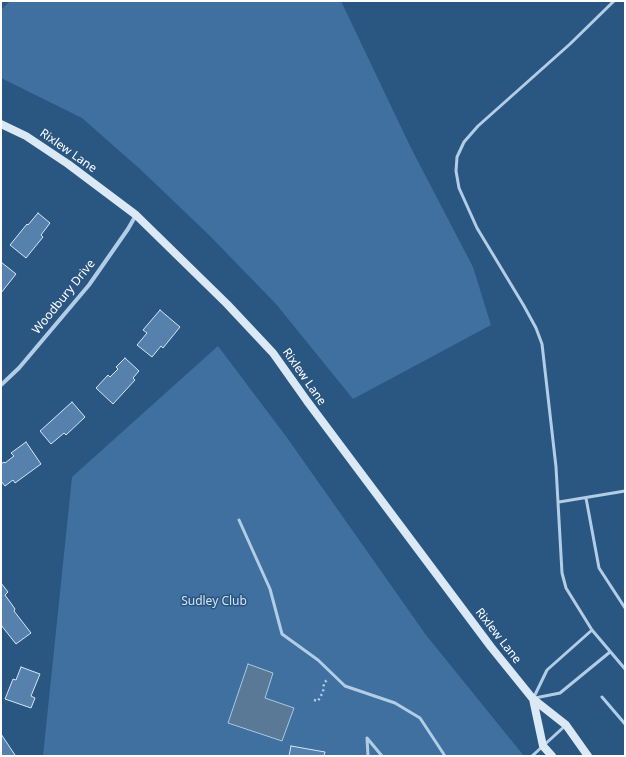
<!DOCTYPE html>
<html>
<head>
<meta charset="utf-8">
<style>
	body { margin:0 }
	#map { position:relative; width:626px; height:757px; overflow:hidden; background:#2a5682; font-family:"Noto Sans",sans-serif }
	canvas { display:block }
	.frame { position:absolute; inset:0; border:2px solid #fff; pointer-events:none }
</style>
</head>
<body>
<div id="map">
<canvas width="626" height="757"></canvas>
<div class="frame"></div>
</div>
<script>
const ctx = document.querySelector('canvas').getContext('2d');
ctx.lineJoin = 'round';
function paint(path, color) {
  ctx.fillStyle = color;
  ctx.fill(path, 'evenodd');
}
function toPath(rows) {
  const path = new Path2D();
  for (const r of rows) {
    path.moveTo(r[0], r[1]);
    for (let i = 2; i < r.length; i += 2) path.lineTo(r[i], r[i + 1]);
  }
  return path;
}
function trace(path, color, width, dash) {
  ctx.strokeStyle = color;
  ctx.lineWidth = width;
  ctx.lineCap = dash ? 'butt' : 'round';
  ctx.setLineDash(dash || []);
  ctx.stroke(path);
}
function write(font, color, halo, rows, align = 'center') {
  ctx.font = font + ' "Noto Sans",sans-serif';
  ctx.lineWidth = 3;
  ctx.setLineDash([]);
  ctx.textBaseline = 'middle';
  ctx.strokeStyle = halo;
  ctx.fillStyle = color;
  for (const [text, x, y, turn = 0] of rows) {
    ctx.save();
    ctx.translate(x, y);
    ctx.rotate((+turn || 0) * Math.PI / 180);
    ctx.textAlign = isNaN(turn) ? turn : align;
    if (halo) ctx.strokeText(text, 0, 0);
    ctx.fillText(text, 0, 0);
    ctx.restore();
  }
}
paint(toPath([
	[10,1,341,1,411,148,473,267,491,325,353,399,276,304,209,235,141,170,82,118,1,78,1,10],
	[218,346,288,439,426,635,524,756,43,756,72,477]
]), '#3f709f');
const water = toPath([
	[248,664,273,673,265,698,294,708,282,741,228,723,248,664]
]);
paint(water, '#5a7997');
trace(water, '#a7c9e6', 1);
const building = toPath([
	[38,213,50,223,41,235,43,237,26,258,10,245,27,224,28,225,38,213],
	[1,262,16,274,1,293,1,262],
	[160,310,180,327,163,348,161,346,152,357,137,345,147,333,143,330,160,310],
	[125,358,139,371,133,378,135,380,113,404,96,388,108,375,110,377,118,369,116,367,125,358],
	[72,402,85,417,66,435,64,433,51,444,40,431,72,402],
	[26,442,41,464,15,483,13,480,5,486,1,481,1,464,4,462,5,463,14,456,11,453,26,442],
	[1,583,8,592,5,595,15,609,14,611,31,633,16,644,1,625,1,583],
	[21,667,40,674,31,696,35,698,31,708,5,699,13,679,16,680,21,667],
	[1,734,15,755,13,756,1,756,1,734],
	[291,746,325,752,324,756,289,756,291,746]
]);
paint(building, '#5681ac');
trace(building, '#d5e6f5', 1);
trace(toPath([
	[314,700,318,701,323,692,324,683,327,680]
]), '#b2cde6', 2.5, [2, 3]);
trace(toPath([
	[614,1,570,44,478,126,464,142,457,157,456,171,459,188,477,228,524,306,536,328,542,344,556,467,562,573,566,588,592,630,625,669],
	[586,498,599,568,625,608],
	[559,502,625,491],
	[239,520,270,589,282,634,318,660,345,686,395,703,420,718,445,756],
	[602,697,625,724],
	[535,698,560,693,610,652],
	[533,699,547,670,592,630],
	[367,738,382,756],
	[367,738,368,756],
	[532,756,566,725]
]), '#b2cde6', 3);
trace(toPath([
	[1,385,19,368,89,285,128,229,136,215]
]), '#b2cde6', 4);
trace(toPath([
	[1,124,26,136,68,164,136,215,227,304,273,353,307,401,491,647,533,699,566,725,588,756],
	[533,699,543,746,552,756]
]), '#dbe9f6', 8);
write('12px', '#fff', '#2a5682', [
	["Rixlew Lane",68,151,35],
	["Woodbury Drive",64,297,-51],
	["Rixlew Lane",304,377,55],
	["Rixlew Lane",498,636,52]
]);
write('12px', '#d5e6f5', '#2a5682', [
	["Sudley Club",214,602]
]);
</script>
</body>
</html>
